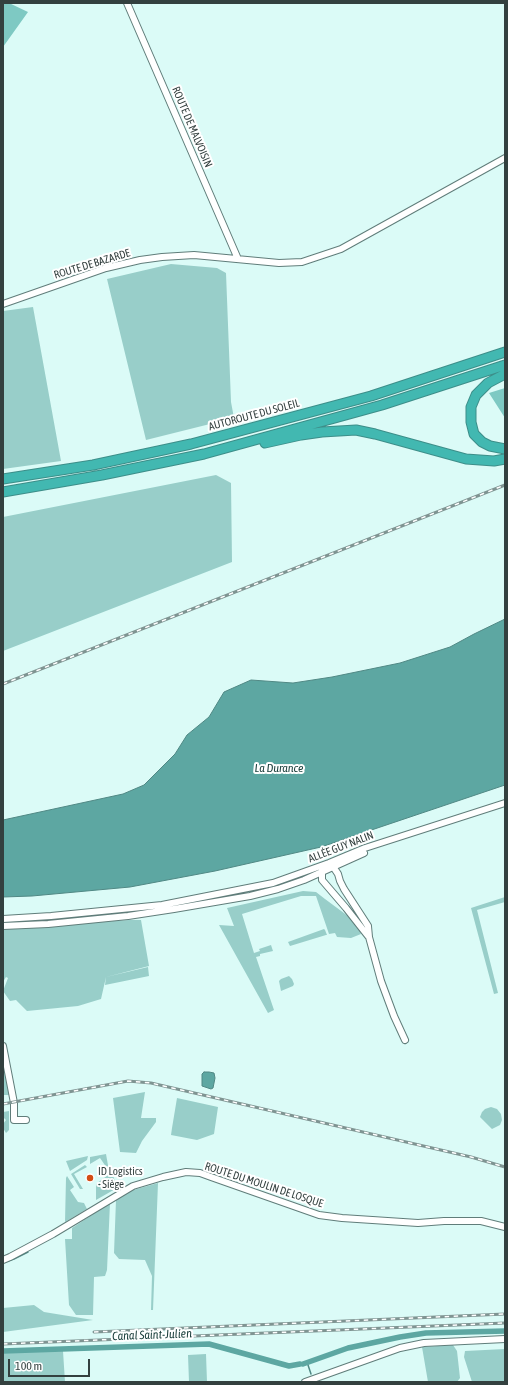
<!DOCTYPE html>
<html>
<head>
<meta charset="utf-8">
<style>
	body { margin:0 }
	#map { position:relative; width:508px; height:1385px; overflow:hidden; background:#dbfbf7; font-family:"Asap Condensed",sans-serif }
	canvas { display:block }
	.frame { position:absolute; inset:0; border:4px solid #33403f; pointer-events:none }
	.scale { position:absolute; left:8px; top:1359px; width:82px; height:18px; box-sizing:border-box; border:2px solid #33403f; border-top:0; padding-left:5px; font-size:12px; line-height:14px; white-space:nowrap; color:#33403f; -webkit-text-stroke:3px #fff; paint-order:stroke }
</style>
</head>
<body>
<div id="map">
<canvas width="508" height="1385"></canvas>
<div class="frame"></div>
<div class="scale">100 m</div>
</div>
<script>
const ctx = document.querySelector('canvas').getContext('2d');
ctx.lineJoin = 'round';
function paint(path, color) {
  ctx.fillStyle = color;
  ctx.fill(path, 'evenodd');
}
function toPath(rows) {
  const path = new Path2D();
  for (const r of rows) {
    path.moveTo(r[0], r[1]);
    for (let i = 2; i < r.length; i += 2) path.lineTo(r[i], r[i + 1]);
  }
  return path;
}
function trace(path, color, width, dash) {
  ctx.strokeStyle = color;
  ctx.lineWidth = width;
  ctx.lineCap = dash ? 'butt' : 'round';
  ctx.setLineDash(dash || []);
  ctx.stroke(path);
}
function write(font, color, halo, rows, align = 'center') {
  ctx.font = font + ' "Asap Condensed",sans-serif';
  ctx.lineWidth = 4;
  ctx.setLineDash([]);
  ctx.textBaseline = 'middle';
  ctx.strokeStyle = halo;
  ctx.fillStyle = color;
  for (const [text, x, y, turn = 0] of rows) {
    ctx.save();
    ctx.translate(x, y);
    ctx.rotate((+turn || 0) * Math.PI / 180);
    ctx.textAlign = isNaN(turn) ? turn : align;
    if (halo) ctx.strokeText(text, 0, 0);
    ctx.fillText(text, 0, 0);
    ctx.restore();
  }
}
paint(toPath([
	[171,264,217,268,226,273,231,402,234,418,146,440,107,279],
	[33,307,61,461,3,469,3,311],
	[216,475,231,483,232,562,3,651,3,517],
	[303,891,316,892,325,899,356,922,361,934,351,938,337,937,335,933,329,934,316,896,301,896,242,914,254,953,260,951,259,949,271,945,273,951,260,954,260,956,256,957,274,1010,268,1013,219,925,234,926,227,908],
	[505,897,505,902,477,910,498,993,494,994,471,908],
	[129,920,141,920,149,966,106,977,101,999,78,1006,27,1011,16,1000,10,1001,3,991,8,978,6,977,3,982,3,928],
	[324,929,325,930,327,935,326,935,290,946,288,942],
	[148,967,149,976,105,985,106,977],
	[289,976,292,979,294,984,293,986,281,991,279,981,281,979],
	[3,1063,9,1095,3,1095],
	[145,1092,141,1118,156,1118,156,1122,142,1141,136,1153,120,1152,113,1098],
	[177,1098,218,1107,214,1134,197,1140,171,1135,172,1128],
	[491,1107,497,1109,501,1114,502,1120,500,1125,492,1129,480,1117,482,1112,485,1109],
	[9,1111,9,1130,6,1133,3,1128,3,1124,6,1120,3,1117,3,1112],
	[106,1154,109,1171,100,1158,90,1164,90,1157],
	[88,1156,87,1160,70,1171,66,1161],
	[85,1165,87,1167,74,1174,83,1189,80,1189,71,1174],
	[112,1172,117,1188,96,1200,96,1184],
	[67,1176,74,1187,70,1190,78,1202,84,1203,87,1209,65,1222,66,1178],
	[158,1183,153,1310,151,1310,152,1276,145,1260,119,1259,114,1253,116,1200,119,1197,130,1191],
	[110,1203,107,1270,105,1276,94,1277,93,1315,76,1315,69,1305,65,1239,72,1239,72,1228],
	[34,1305,44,1312,93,1320,3,1332,3,1308],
	[453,1345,457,1351,460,1378,457,1382,428,1382,422,1347],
	[505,1349,505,1382,472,1382,464,1357,465,1351],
	[63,1351,65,1382,3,1382,3,1353],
	[206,1354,207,1382,189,1382,188,1355]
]), '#98cec9');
paint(toPath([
	[3,3,9,3,28,12,3,47],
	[505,388,505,418,489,393]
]), '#7ec9c3');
const water = toPath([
	[505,619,505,785,321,847,215,871,130,887,32,896,3,897,3,820,123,794,144,785,175,754,187,735,209,717,224,692,251,680,293,683,332,677,400,663,450,647,474,634,505,619],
	[204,1072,209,1072,214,1073,215,1078,213,1088,211,1089,202,1086,202,1074,204,1072]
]);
paint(water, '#5da7a2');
trace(water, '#508884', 1);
trace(toPath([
	[5,1262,14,1259,28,1252],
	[307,1362,311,1374]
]), '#508884', 1.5);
trace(toPath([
	[3,1351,209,1344,289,1366,300,1364],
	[303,1364,348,1348,400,1337,426,1333,505,1331]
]), '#5da7a2', 5.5);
const minor = toPath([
	[127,3,238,259],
	[3,304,106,268,140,260,162,257,194,255,279,263,302,262,341,249,505,158],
	[332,865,338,874,340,881,344,889,368,926,369,937,381,981,394,1016,405,1040],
	[322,870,322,880,346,908,368,936],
	[3,919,51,916,162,905,273,883,329,863,365,848,505,803],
	[3,926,48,924,128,916,174,909,250,896,278,889,304,880,364,853],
	[3,1046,14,1103,14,1120,26,1120],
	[3,1260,10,1257,53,1234,133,1186,163,1177,186,1172,200,1173,211,1177,319,1215,342,1218,418,1223,444,1221,481,1221,505,1227],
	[305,1382,400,1348,424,1343,505,1339]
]);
const highway = toPath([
	[505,374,488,383,476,395,471,407,471,422,474,434,482,442,490,446,505,449],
	[265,443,301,435,322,432,356,430,375,434,466,459,494,461,505,459],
	[3,479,93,465,191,444,371,396,505,352],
	[3,492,102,475,204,454,382,405,505,365]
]);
trace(minor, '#607d7a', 8);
trace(highway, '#3d8e89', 11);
trace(minor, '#fff', 6);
trace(highway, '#42b8b1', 9);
const rail = toPath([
	[3,684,505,485],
	[3,1104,128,1081,151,1083,471,1157,505,1167],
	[94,1332,505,1314],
	[3,1344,505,1323]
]);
trace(rail, '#7f9492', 3);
trace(rail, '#fff', 1.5, [4.5]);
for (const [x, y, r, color] of [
	[90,1178,4,"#d34d14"]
]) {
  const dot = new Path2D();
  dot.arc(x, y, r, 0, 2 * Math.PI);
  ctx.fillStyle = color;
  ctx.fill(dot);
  trace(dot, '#fff', 1.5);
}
write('11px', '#33403f', '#fff', [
	["ROUTE DE MALVOISIN",192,127,67],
	["ROUTE DE BAZARDE",92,264,-17],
	["AUTOROUTE DU SOLEIL",254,415,-15],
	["ALLÉE GUY NALIN",341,847,-21],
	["ROUTE DU MOULIN DE LOSQUE",264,1185,18]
]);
write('11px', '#33403f', '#fff', [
	["ID Logistics",98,1172],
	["- Siège",98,1185]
], 'left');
write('italic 12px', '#1d413e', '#fff', [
	["La Durance",279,768],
	["Canal Saint-Julien",152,1335,-2]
]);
</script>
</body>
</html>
